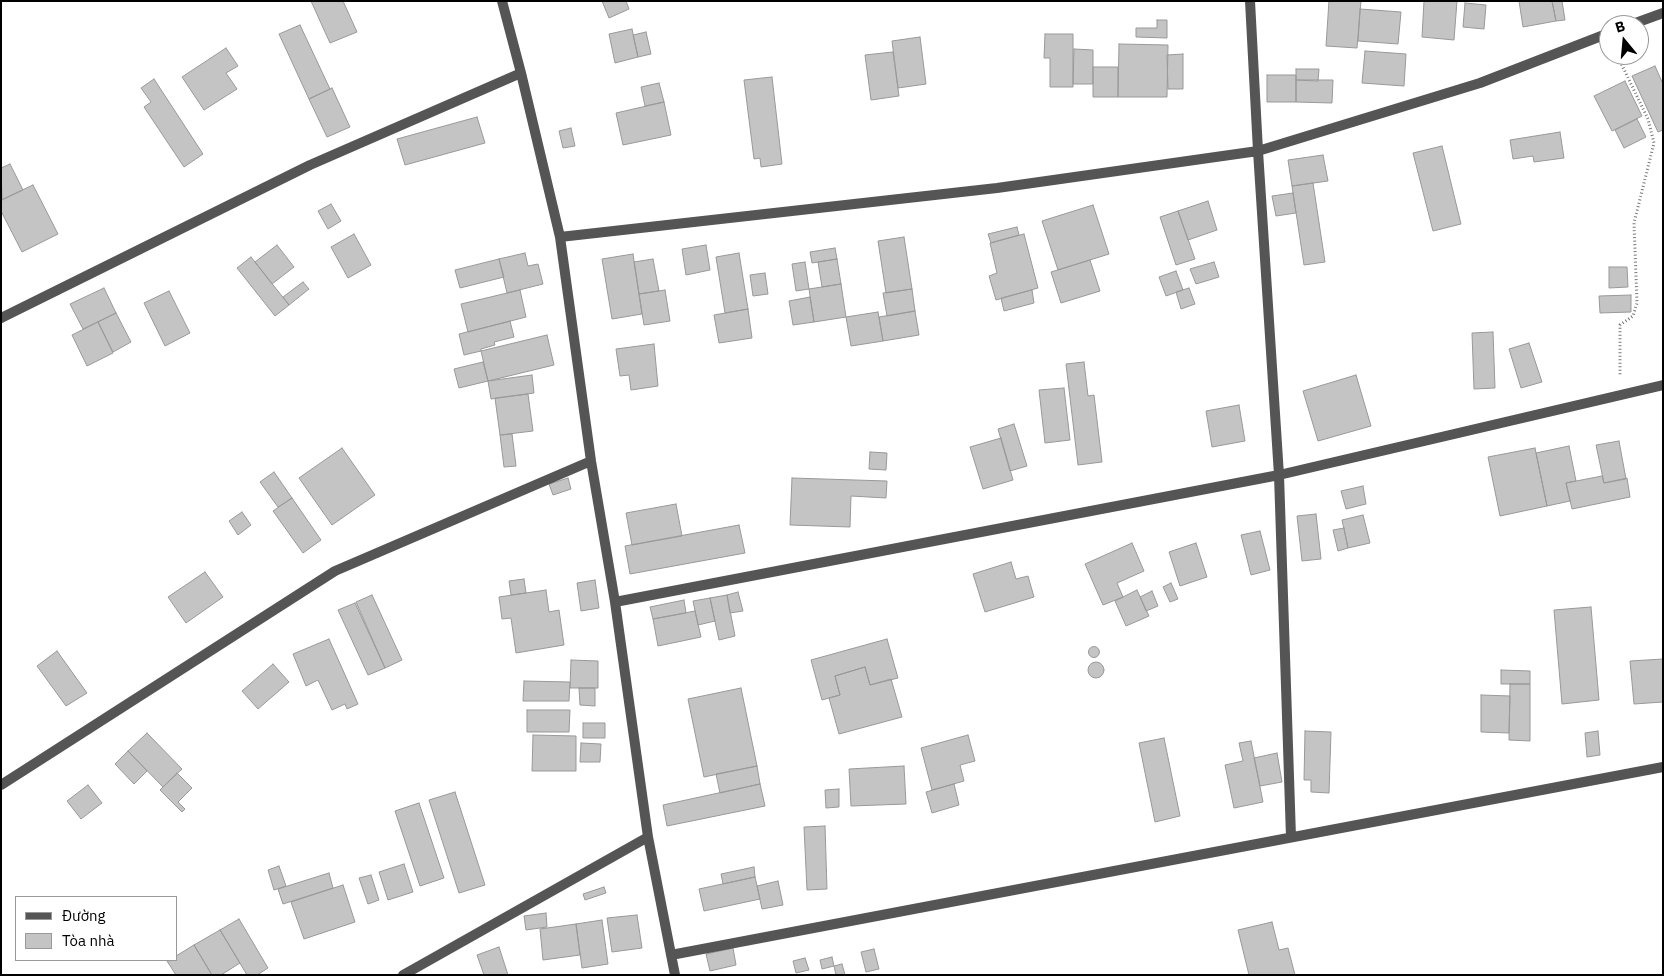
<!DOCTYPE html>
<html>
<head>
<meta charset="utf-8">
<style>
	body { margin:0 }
	#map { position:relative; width:1664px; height:976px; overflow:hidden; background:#fff; font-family:"IBM Plex Sans",sans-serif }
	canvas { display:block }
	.frame { position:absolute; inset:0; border:2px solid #000; pointer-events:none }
	.legend { position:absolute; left:15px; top:896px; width:162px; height:65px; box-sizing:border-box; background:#fff; border:1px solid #999; margin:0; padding:6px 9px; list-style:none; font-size:15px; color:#000 }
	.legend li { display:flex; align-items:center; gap:10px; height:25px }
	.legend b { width:25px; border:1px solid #999 }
	.north { position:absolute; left:1599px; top:15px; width:50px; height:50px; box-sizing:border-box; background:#fff; border:1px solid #999; border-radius:50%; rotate:343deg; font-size:14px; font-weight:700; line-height:20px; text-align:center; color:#000 }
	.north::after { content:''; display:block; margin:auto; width:18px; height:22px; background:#000; clip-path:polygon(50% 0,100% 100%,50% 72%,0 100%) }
</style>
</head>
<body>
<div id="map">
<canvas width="1664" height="976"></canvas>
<div class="frame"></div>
<ul class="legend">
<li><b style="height:6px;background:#555"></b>Đường</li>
<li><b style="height:14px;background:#c4c4c4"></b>Tòa nhà</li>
</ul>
<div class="north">B</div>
</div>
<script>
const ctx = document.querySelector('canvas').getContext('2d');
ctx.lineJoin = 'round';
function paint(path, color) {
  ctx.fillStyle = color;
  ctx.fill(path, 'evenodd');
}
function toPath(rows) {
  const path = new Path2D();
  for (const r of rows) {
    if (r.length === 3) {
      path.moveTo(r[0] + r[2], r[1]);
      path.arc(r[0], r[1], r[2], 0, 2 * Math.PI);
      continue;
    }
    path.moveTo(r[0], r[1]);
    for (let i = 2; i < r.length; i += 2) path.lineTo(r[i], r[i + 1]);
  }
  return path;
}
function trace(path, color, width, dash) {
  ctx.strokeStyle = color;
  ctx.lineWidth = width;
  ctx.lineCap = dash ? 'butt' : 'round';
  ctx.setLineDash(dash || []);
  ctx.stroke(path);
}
const building = toPath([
	[311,1,343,1,357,32,330,43,311,1],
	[602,1,626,1,629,9,609,18,602,1],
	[1329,1,1361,1,1357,48,1326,46,1329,1],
	[1424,1,1457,1,1454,40,1422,37,1424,1],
	[1519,1,1552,1,1556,21,1523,27,1519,1],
	[1552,1,1562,1,1565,20,1556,21,1552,1],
	[1465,3,1486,5,1484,29,1463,27,1465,3],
	[1360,9,1401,12,1398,44,1358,41,1360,9],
	[1157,20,1167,20,1167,38,1136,37,1136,28,1157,28,1157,20],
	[300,25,330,89,309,99,279,34,300,25],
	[632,29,638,57,615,63,609,34,632,29],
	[646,32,651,54,638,57,633,35,646,32],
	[1045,34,1073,34,1073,87,1050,87,1050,58,1044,58,1045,34],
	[920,37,926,84,898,88,892,41,920,37],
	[1119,44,1168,45,1167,97,1118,97,1119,44],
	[226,48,238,66,226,73,237,89,204,110,182,77,226,48],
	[1074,49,1093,50,1093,84,1073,84,1074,49],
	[1365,51,1406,54,1404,86,1362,83,1365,51],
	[893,52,899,96,871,100,865,55,893,52],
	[1183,54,1183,89,1168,89,1167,55,1183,54],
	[1655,66,1663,84,1663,130,1658,132,1632,76,1655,66],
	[1093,67,1118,67,1118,97,1093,97,1093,67],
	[1296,69,1319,69,1318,81,1296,80,1296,69],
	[1267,75,1296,75,1296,102,1267,102,1267,75],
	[772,77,782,164,761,167,760,158,754,159,744,80,772,77],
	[154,79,203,154,184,167,144,107,151,102,141,88,154,79],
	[1296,80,1333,80,1332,103,1296,102,1296,80],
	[1625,81,1642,116,1612,131,1594,96,1625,81],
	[659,83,664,102,645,106,641,87,659,83],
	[332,88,350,127,327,137,309,99,332,88],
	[664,102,671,135,623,145,616,113,664,102],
	[477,117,485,143,405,165,397,139,477,117],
	[1637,119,1646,137,1624,148,1615,130,1637,119],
	[571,128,575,146,563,148,559,131,571,128],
	[1560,132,1564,158,1534,162,1533,156,1513,159,1510,140,1560,132],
	[1442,146,1461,224,1433,231,1413,153,1442,146],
	[1323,155,1328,181,1292,186,1288,160,1323,155],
	[10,164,23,190,2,200,1,168,10,164],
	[1313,183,1325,262,1304,265,1292,186,1313,183],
	[33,185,58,234,22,252,1,211,1,200,33,185],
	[1293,193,1296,213,1276,216,1272,196,1293,193],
	[1208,201,1217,230,1188,240,1178,211,1208,201],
	[331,204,341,221,328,229,318,211,331,204],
	[1093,205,1109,254,1058,270,1042,221,1093,205],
	[1178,211,1195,259,1176,265,1160,217,1178,211],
	[1017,227,1019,235,991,243,988,234,1017,227],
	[354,234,371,265,348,278,331,247,354,234],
	[1024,234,1038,288,996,300,989,276,997,273,990,243,1024,234],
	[904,237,912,289,886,293,878,241,904,237],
	[277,245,294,267,272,284,255,262,277,245],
	[706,245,710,270,686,275,682,249,706,245],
	[835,248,837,259,812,263,810,252,835,248],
	[525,253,528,266,538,264,543,284,507,293,499,259,525,253],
	[739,253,748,309,725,313,716,257,739,253],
	[633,254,642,314,612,319,602,259,633,254],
	[251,257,289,305,275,316,237,268,251,257],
	[499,259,504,277,460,288,455,270,499,259],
	[653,259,659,291,639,294,634,262,653,259],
	[837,259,841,284,822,287,818,262,837,259],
	[1090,260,1100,291,1061,303,1051,272,1090,260],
	[805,262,809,289,796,291,792,264,805,262],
	[1214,262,1219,277,1196,284,1190,269,1214,262],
	[1609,267,1627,267,1628,287,1609,288,1609,267],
	[1176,271,1183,290,1166,296,1159,277,1176,271],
	[765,273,768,294,753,296,750,275,765,273],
	[303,282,309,289,289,305,283,297,303,282],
	[841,284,846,317,814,322,809,289,841,284],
	[104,288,116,313,83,329,70,304,104,288],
	[1189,288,1195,304,1181,309,1176,292,1189,288],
	[912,289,915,311,887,316,883,293,912,289],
	[520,290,526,317,468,332,461,304,520,290],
	[665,290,670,321,644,325,639,294,665,290],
	[1032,290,1034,303,1004,311,1001,298,1032,290],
	[169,291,190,333,165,346,144,303,169,291],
	[1631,295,1631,312,1600,313,1599,296,1631,295],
	[810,297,814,322,793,325,789,301,810,297],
	[748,309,752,338,719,343,714,315,748,309],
	[915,311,919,335,883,341,879,317,915,311],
	[878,312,883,341,851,346,846,317,878,312],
	[116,313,131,342,113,352,98,322,116,313],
	[510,321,514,337,494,342,495,345,481,349,481,351,464,355,459,334,510,321],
	[98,322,113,353,87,366,72,335,98,322],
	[1493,332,1495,388,1474,389,1472,333,1493,332],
	[547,335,554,365,488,381,481,351,547,335],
	[1529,343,1542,382,1521,388,1509,349,1529,343],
	[654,344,658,386,631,390,629,375,620,376,616,349,654,344],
	[483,362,488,381,459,388,454,369,483,362],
	[1084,362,1088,396,1094,395,1102,462,1078,465,1066,364,1084,362],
	[532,375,534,393,491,399,488,381,532,375],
	[1356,375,1371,426,1318,441,1303,391,1356,375],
	[1064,388,1070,440,1045,443,1039,390,1064,388],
	[528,394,533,431,500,435,495,398,528,394],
	[1239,405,1245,441,1212,447,1206,411,1239,405],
	[1014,424,1027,466,1010,471,998,429,1014,424],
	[512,434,516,466,504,467,500,435,512,434],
	[1001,438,1013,480,983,489,970,447,1001,438],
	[1619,441,1626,479,1604,483,1596,445,1619,441],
	[1569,446,1576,481,1566,483,1570,501,1547,506,1536,453,1569,446],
	[342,448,375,495,332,525,299,478,342,448],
	[1535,448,1547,506,1500,516,1488,457,1535,448],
	[870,452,887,453,886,470,869,469,870,452],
	[274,472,292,498,278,507,260,482,274,472],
	[1602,476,1604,483,1627,478,1630,497,1572,509,1566,483,1602,476],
	[568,478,571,489,553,495,549,484,568,478],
	[792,478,887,481,886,498,851,496,850,527,790,525,792,478],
	[1363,486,1366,504,1346,509,1341,491,1363,486],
	[292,498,321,540,303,553,273,511,292,498],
	[676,504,682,536,632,545,626,513,676,504],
	[242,512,251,525,238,535,229,521,242,512],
	[1316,514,1321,559,1302,561,1297,516,1316,514],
	[1363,515,1370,543,1348,548,1342,520,1363,515],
	[739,525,745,553,630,574,625,546,739,525],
	[1344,528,1348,548,1338,551,1333,530,1344,528],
	[1260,531,1270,570,1251,575,1241,535,1260,531],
	[1132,543,1144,571,1117,583,1123,597,1103,605,1085,564,1132,543],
	[1196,543,1207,577,1180,586,1169,552,1196,543],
	[1011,562,1016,579,1028,576,1034,597,985,612,973,574,1011,562],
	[205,572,223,597,186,623,168,597,205,572],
	[524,579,526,593,511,595,509,581,524,579],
	[595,580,599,608,581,611,577,583,595,580],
	[1171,583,1178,599,1170,602,1163,587,1171,583],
	[546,590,549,612,559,610,564,645,516,653,511,618,502,619,499,597,546,590],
	[1137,590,1149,616,1126,626,1115,601,1137,590],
	[1152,591,1158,606,1146,611,1140,597,1152,591],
	[738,592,743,611,730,613,727,595,738,592],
	[372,595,402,660,385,668,356,602,372,595],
	[727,595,735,636,719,640,710,598,727,595],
	[710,598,715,621,698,625,693,601,710,598],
	[684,600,686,613,653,619,650,607,684,600],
	[355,603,385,668,368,675,338,610,355,603],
	[1591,607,1599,700,1562,704,1554,610,1591,607],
	[695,611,701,637,658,646,653,619,695,611],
	[329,639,358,704,347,709,345,704,332,710,318,680,306,686,293,654,329,639],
	[887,639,898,678,870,685,865,667,835,676,840,695,822,700,811,660,887,639],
	[1094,652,5.5],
	[57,651,87,693,66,706,37,666,57,651],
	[1663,659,1663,702,1634,704,1630,661,1663,659],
	[571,660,598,661,598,688,570,688,571,660],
	[1096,670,8],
	[273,664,289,682,258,709,242,691,273,664],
	[865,667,870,685,891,679,902,717,839,734,829,698,840,695,835,676,865,667],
	[1501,670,1530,671,1530,684,1501,684,1501,670],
	[524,681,570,682,569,701,523,701,524,681],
	[1510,684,1530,684,1530,741,1509,740,1510,684],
	[579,688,595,688,595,706,580,705,579,688],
	[741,688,757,766,704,777,688,699,741,688],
	[1481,695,1510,696,1509,733,1481,732,1481,695],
	[527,710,570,710,569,732,527,732,527,710],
	[583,723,605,723,605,738,583,738,583,723],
	[1305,731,1331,732,1329,793,1311,792,1311,780,1304,780,1305,731],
	[1598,731,1600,755,1587,757,1585,733,1598,731],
	[147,733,182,769,163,787,128,751,147,733],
	[533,735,576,736,576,771,532,771,533,735],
	[968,735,975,761,960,765,964,781,932,790,921,748,968,735],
	[1164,738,1180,816,1155,822,1139,743,1164,738],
	[1251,741,1263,802,1234,808,1225,765,1243,761,1239,743,1251,741],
	[581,743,601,744,600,762,580,762,581,743],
	[128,751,147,771,134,784,115,764,128,751],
	[1277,753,1282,782,1260,786,1254,758,1277,753],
	[757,766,760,784,720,793,716,774,757,766],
	[904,766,906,804,851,806,849,769,904,766],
	[177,773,192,788,178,802,185,809,182,812,160,790,177,773],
	[760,784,765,806,667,826,663,805,760,784],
	[954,784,959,805,932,813,926,792,954,784],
	[88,785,102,803,81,819,67,801,88,785],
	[839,789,839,807,826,808,825,790,839,789],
	[455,792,485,885,459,893,429,800,455,792],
	[419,803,444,878,420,886,395,811,419,803],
	[825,826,827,889,807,890,804,827,825,826],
	[404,864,413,892,388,900,379,872,404,864],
	[279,866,286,886,274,890,268,870,279,866],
	[754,867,755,877,723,884,721,874,754,867],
	[329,873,333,888,283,904,278,889,329,873],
	[371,875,379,900,368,904,359,878,371,875],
	[755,877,760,899,704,911,699,889,755,877],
	[778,881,783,905,762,909,757,886,778,881],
	[343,885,355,922,304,939,291,902,343,885],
	[604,887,606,893,585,900,583,894,604,887],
	[546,913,547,927,526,930,524,916,546,913],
	[637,915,642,948,612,952,607,918,637,915],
	[239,919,268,968,257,975,247,975,220,930,239,919],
	[602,920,608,964,582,968,576,924,602,920],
	[1272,922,1279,950,1288,948,1295,975,1249,975,1238,930,1272,922],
	[576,924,580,955,543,960,540,929,576,924],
	[220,930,240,963,221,975,212,975,194,945,220,930],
	[194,945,212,975,176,975,167,961,176,960,176,956,194,945],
	[499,947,508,975,484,975,477,955,499,947],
	[733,948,736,965,710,971,706,954,733,948],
	[874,949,879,969,866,972,861,952,874,949],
	[832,957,834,966,822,969,820,960,832,957],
	[805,958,809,970,796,973,793,961,805,958],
	[842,964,845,975,836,975,834,966,842,964]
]);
paint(building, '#c4c4c4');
trace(building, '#999', 1);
trace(toPath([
	[1617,55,1648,119,1654,143,1634,223,1637,303,1633,316,1620,325,1620,375]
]), '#777', 3, [1, 2.5]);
trace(toPath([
	[502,1,521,73,560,237,591,461,615,602,648,837,675,975],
	[1250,1,1258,151,1279,475,1291,837],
	[1630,25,1663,13],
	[560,237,997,188,1258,151,1480,83,1609,33],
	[1,318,310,165,521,73],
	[615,602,1279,475,1663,385],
	[1,785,335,571,591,461],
	[671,955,1663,767],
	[403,975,648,837]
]), '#555', 10);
</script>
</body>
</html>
